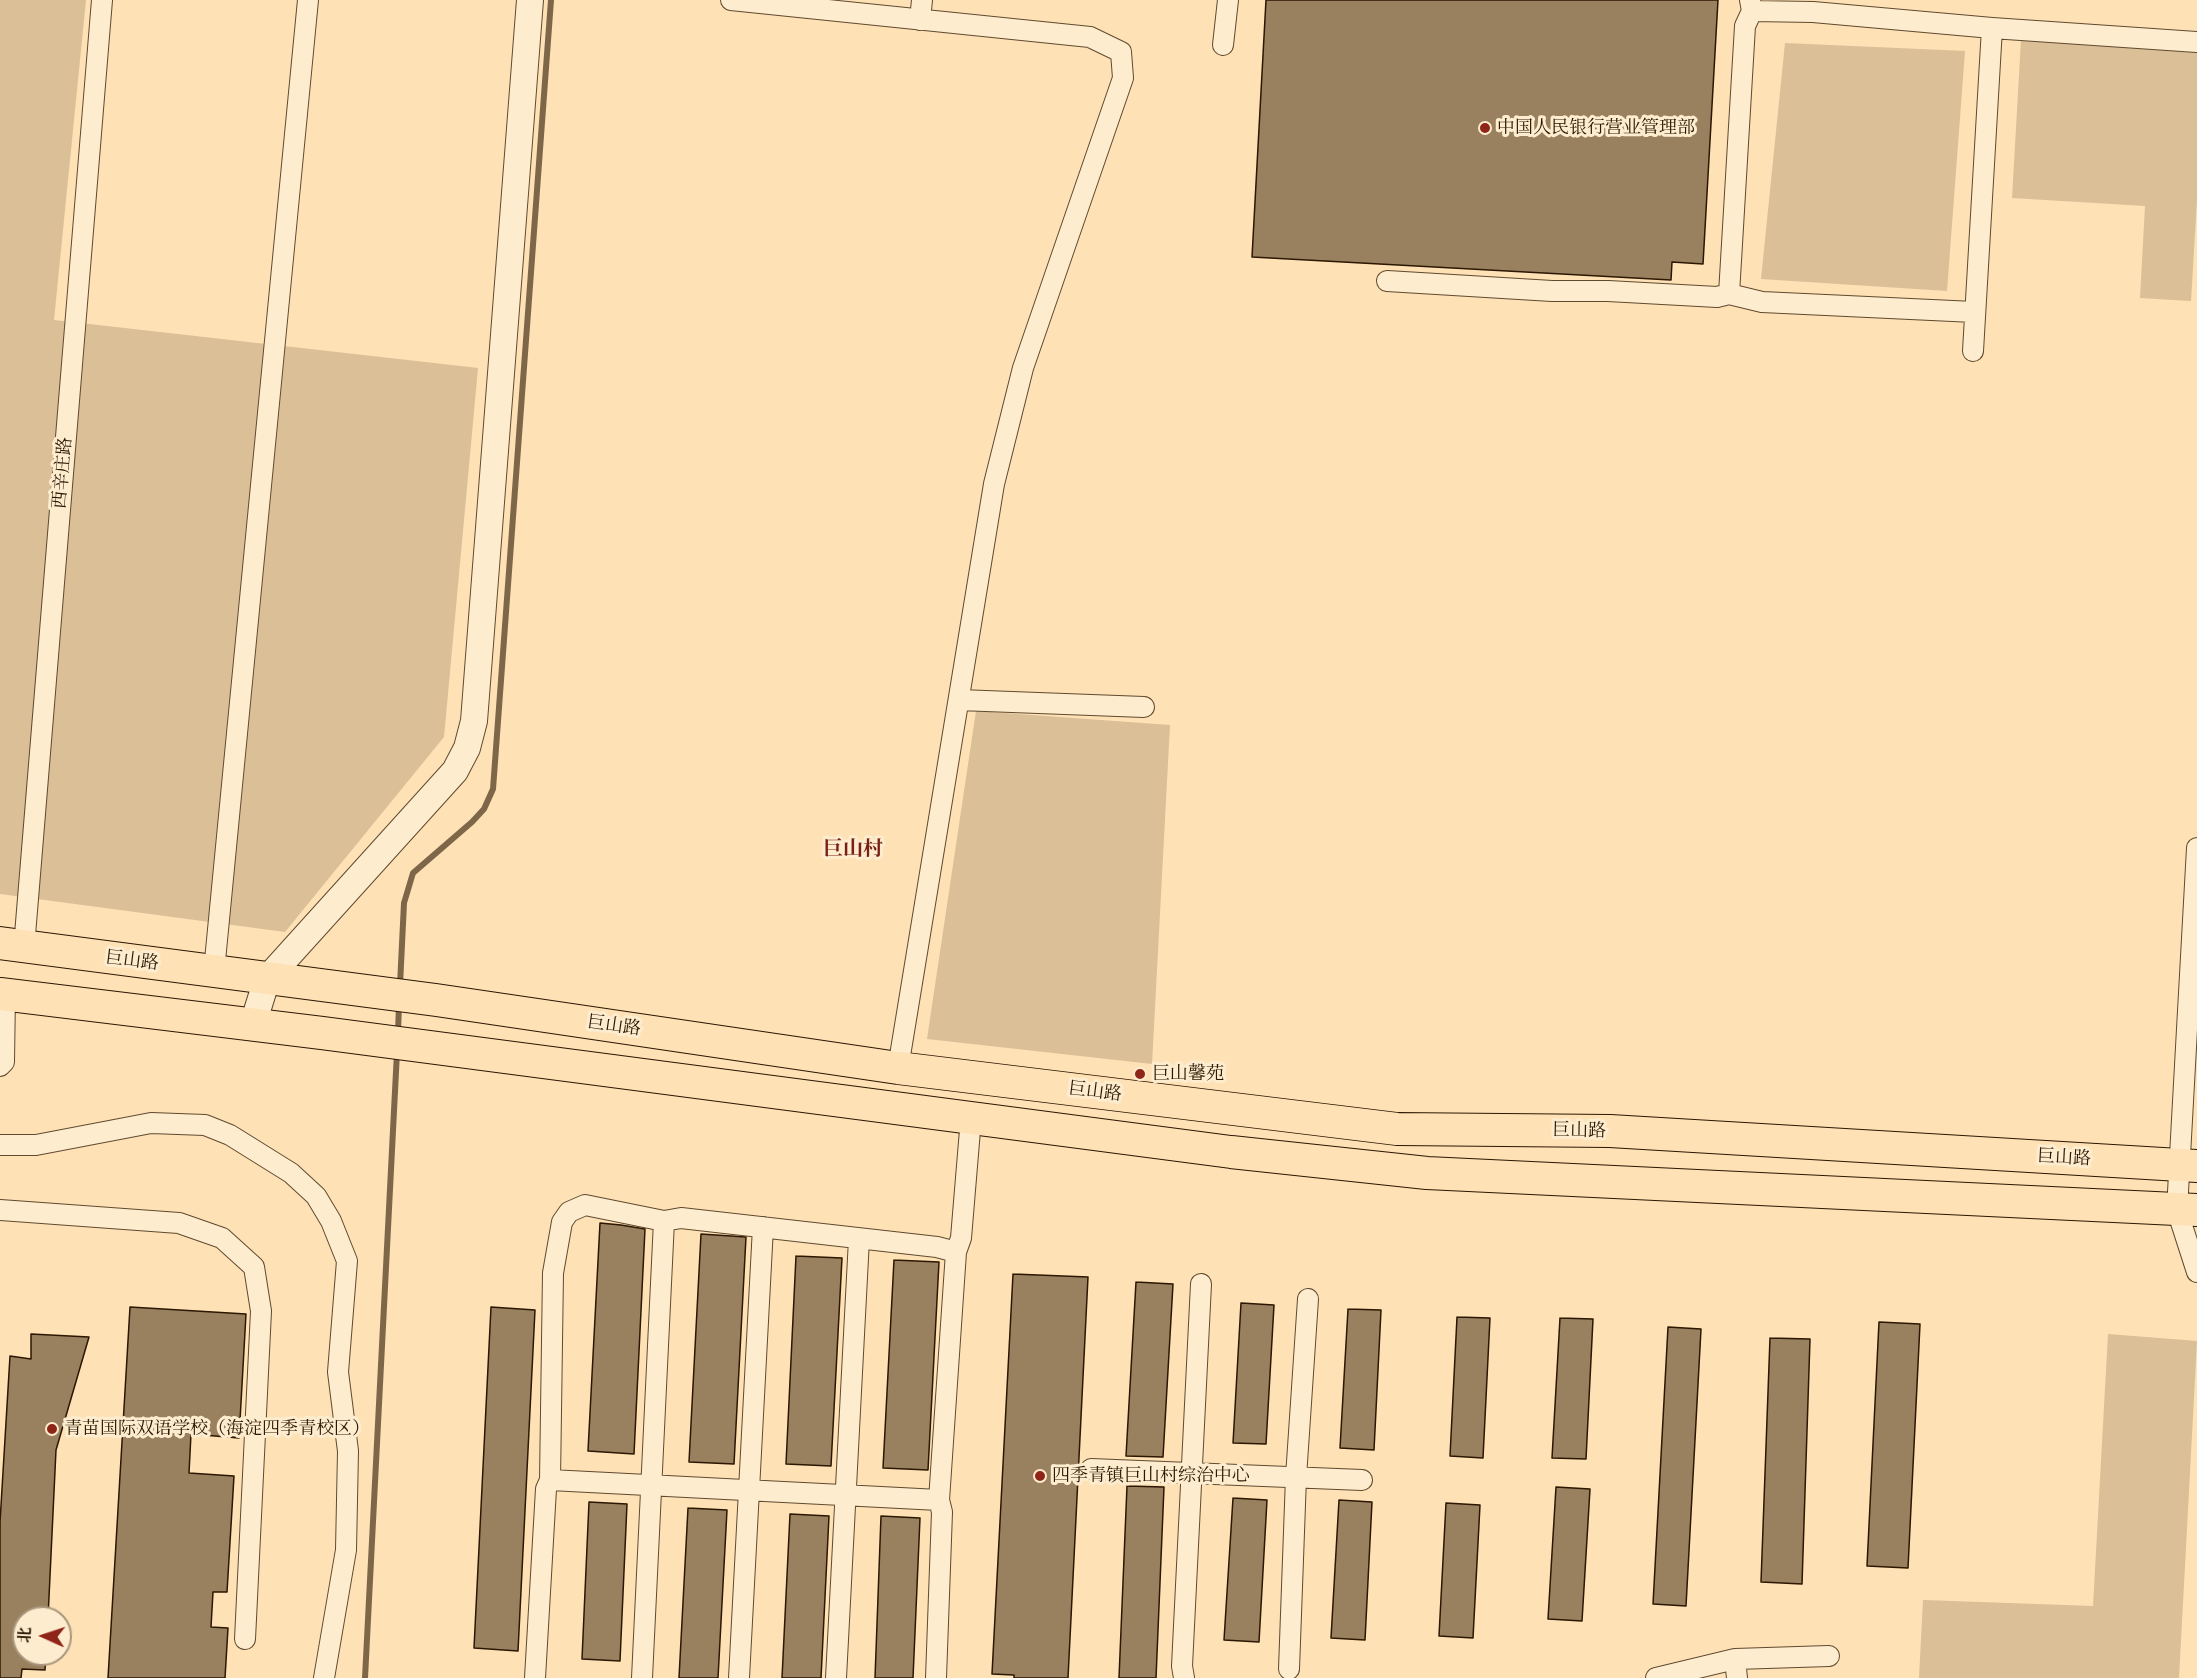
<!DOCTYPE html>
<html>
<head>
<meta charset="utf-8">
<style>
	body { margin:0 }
	#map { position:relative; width:2197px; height:1678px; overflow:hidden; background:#fee1b5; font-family:"Old Standard TT","Noto Serif SC",serif }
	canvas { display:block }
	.north { position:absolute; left:12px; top:1606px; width:60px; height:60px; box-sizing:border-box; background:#feeccf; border:2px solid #aa977d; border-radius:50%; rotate:273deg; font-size:16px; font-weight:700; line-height:24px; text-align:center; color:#2b1702 }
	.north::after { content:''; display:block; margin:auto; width:21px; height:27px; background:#8f2418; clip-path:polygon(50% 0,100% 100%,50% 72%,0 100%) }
</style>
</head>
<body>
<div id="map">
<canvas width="2197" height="1678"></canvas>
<div class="north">北</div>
</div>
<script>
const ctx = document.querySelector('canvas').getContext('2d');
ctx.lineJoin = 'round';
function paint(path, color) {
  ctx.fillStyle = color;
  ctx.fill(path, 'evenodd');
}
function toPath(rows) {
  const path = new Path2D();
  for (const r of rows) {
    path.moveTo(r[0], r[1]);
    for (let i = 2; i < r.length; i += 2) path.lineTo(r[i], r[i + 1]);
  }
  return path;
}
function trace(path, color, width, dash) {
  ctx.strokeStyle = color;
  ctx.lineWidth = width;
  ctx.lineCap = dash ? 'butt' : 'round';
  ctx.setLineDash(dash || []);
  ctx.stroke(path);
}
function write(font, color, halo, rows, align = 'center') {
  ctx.font = font + ' "Old Standard TT","Noto Serif SC",serif';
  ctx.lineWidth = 6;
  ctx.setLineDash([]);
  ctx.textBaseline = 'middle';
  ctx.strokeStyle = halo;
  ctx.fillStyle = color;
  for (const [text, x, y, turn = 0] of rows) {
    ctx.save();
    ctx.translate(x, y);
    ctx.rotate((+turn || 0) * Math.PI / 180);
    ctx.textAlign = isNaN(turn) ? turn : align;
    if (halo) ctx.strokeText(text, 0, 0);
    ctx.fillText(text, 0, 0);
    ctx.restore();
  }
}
paint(toPath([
	[0,0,86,0,54,320,478,368,444,737,285,932,0,894],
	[2021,40,2197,50,2197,200,2191,301,2140,298,2145,206,2012,198],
	[1785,43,1965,51,1947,291,1761,279],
	[976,711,1170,725,1152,1064,927,1039],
	[2108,1334,2197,1341,2179,1678,1919,1678,1923,1600,2093,1606]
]), '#dabf97');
trace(toPath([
	[400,985,404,903,413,873,472,822,484,809,493,789,551,0],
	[398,1033,399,1004],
	[365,1678,397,1052]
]), '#7e6749', 6);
const building = toPath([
	[1266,0,1718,0,1703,264,1672,262,1671,280,1252,257,1266,0],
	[600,1223,621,1225,645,1229,634,1454,588,1451,600,1223],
	[701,1234,746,1237,734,1464,689,1462,701,1234],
	[796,1256,842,1258,831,1466,786,1464,796,1256],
	[894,1260,939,1262,928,1470,883,1468,894,1260],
	[1013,1274,1088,1277,1068,1678,1014,1678,1014,1675,992,1674,1013,1274],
	[1136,1282,1173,1284,1163,1457,1126,1456,1136,1282],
	[1241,1303,1274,1305,1266,1444,1233,1443,1241,1303],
	[130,1307,246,1314,239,1438,191,1434,189,1473,234,1476,227,1592,213,1592,211,1627,228,1628,225,1678,108,1678,130,1307],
	[491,1307,535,1310,518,1651,474,1648,491,1307],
	[1348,1309,1381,1310,1374,1450,1340,1448,1348,1309],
	[1457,1317,1490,1318,1483,1458,1450,1456,1457,1317],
	[1560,1318,1593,1319,1586,1459,1552,1458,1560,1318],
	[1879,1322,1920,1324,1908,1568,1867,1566,1879,1322],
	[1668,1327,1701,1329,1686,1606,1653,1604,1668,1327],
	[31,1334,89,1337,56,1450,48,1618,24,1618,24,1654,46,1654,45,1670,22,1669,21,1678,0,1678,0,1522,10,1356,31,1359,31,1334],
	[1770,1338,1810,1339,1802,1584,1761,1582,1770,1338],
	[1127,1486,1164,1487,1156,1678,1119,1678,1127,1486],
	[1556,1487,1590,1489,1582,1621,1548,1619,1556,1487],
	[1233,1498,1267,1500,1259,1642,1224,1640,1233,1498],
	[1339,1500,1372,1502,1365,1640,1331,1638,1339,1500],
	[589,1502,627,1504,620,1661,582,1659,589,1502],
	[1446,1503,1480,1505,1473,1638,1439,1636,1446,1503],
	[688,1508,727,1510,718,1678,679,1678,688,1508],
	[790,1514,829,1516,821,1678,782,1678,790,1514],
	[881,1516,920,1518,913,1678,875,1678,881,1516]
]);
paint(building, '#99805f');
trace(building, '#2b1702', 1.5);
const minor = toPath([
	[731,0,1090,37,1121,52,1123,78,1023,368,994,484,898,1068],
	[1752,11,1813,12,1992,28,2197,42],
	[920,20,922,0],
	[1223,45,1228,0],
	[1387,281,1552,291,1608,291,1717,297,1729,294,1762,302,1974,312],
	[1729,294,1745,26,1752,11,1750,0],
	[1973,351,1992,28],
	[959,700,1144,707],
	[2197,848,2177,1210,2197,1272],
	[24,947,102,0],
	[214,971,308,0],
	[0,1066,4,1062,5,994],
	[0,1145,36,1145,151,1123,205,1125,230,1135,291,1173,316,1196,331,1221,347,1261,338,1372,348,1451,346,1550,324,1678],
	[0,1210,179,1223,222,1238,254,1267,261,1311,245,1639],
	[1091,1469,1362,1480],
	[550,1480,939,1500],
	[1735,1659,1737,1678],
	[1289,1669,1296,1477,1308,1299],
	[535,1678,546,1489,550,1480,553,1273,562,1222,569,1212,585,1205,664,1221,681,1218,937,1247,956,1252],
	[642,1678,664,1221],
	[739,1678,763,1227],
	[836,1678,859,1239],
	[936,1678,942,1512,939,1500,956,1252,961,1238,971,1118],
	[1184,1678,1182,1666,1201,1284],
	[1656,1678,1735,1659,1829,1656]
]);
const tertiary = toPath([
	[253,1024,267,979,455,771,467,748,474,721,530,0]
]);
const primary = toPath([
	[0,943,436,1000,898,1068,1397,1129,1610,1131,2197,1166],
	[0,994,322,1033,1231,1152,1427,1173,2197,1210]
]);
trace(minor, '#604a2f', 22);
trace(tertiary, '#604a2f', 28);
trace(primary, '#2b1702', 34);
trace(minor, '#feeccf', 20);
trace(tertiary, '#feeccf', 26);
trace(primary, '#fee1b5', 32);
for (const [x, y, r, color] of [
	[1485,128,6,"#8f2418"],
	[1140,1074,6,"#8f2418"],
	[52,1429,6,"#8f2418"],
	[1040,1476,6,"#8f2418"]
]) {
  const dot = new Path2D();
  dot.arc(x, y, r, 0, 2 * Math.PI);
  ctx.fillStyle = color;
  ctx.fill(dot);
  trace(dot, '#feeccf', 2);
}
write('18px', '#2b1702', '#feeccf', [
	["中国人民银行营业管理部",1497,128],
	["巨山馨苑",1152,1074],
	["青苗国际双语学校（海淀四季青校区）",64,1429],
	["四季青镇巨山村综治中心",1052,1476]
], 'left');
write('18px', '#2b1702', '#feeccf', [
	["西辛庄路",63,473,-85],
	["巨山路",132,961,7],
	["巨山路",614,1026,8],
	["巨山路",1095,1092,7],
	["巨山路",1579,1131,1],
	["巨山路",2064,1158,3]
]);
write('bold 20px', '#7a1f14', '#feeccf', [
	["巨山村",853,850]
]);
</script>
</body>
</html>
